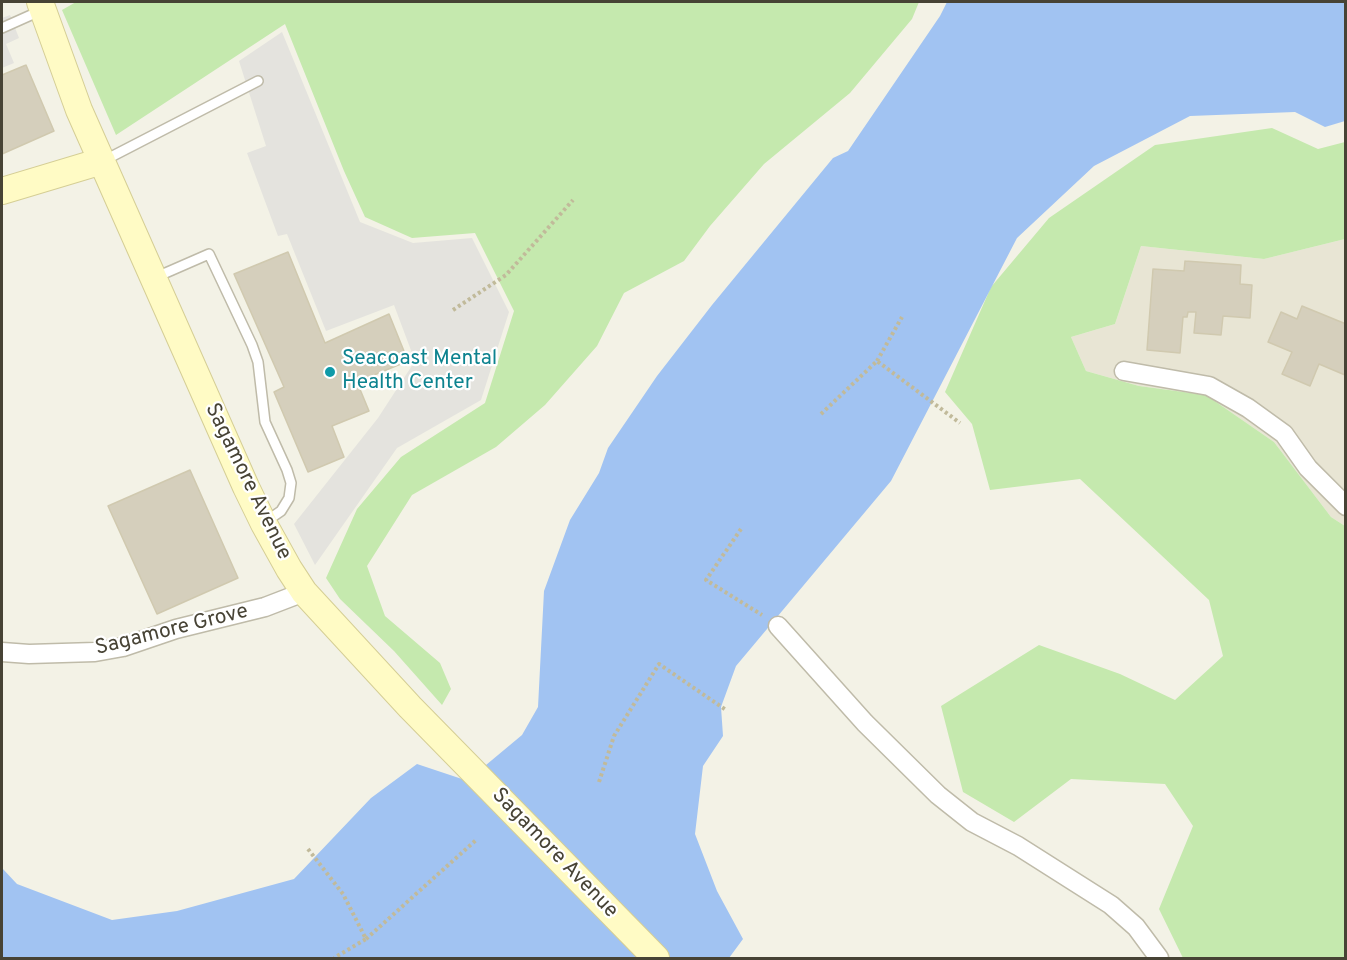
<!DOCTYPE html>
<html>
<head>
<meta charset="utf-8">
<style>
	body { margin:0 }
	#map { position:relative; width:1347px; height:960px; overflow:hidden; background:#f3f2e6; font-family:Overpass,sans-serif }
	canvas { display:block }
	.frame { position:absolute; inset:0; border:3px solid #474335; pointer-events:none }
</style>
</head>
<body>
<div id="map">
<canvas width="1347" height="960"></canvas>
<div class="frame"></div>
</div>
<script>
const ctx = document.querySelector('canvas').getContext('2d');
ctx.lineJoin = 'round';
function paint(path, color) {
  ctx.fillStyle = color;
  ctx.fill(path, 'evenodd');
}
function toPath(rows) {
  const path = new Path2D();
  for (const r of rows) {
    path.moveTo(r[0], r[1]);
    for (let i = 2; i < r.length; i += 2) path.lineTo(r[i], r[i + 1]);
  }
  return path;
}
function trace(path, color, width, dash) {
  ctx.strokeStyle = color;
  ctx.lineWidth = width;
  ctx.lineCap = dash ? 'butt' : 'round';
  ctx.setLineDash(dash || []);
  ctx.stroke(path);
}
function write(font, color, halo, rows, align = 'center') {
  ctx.font = font + ' Overpass,sans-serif';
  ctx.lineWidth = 4.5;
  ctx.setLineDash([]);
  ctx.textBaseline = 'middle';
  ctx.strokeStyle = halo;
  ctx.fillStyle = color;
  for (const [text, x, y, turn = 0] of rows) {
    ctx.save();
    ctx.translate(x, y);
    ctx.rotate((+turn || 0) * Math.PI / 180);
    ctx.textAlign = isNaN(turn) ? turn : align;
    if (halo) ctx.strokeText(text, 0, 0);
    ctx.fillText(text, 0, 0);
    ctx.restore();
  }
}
paint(toPath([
	[1345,239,1345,526,1331,517,1274,442,1206,395,1139,386,1086,371,1071,337,1115,324,1141,246,1264,259]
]), '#e8e5d4');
paint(toPath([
	[76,2,919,2,912,19,850,93,764,164,710,226,684,261,624,293,597,346,545,405,496,447,412,495,367,566,385,616,440,663,451,689,442,705,394,651,340,599,326,578,357,509,401,457,485,403,514,311,475,233,412,238,365,217,344,171,285,24,116,135,62,10],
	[1272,128,1318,149,1345,142,1345,239,1264,259,1141,246,1115,324,1071,337,1086,371,1139,386,1206,395,1274,442,1331,517,1345,526,1345,958,1183,958,1159,909,1193,826,1165,784,1071,779,1014,822,963,792,941,706,1039,645,1120,674,1175,700,1223,656,1209,600,1080,479,990,490,972,424,945,392,991,287,1049,218,1155,145]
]), '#c5e9ae');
paint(toPath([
	[10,15,19,38,6,44,14,63,2,68,2,18],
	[282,32,360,222,413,243,472,238,509,312,481,400,397,448,315,565,294,524,378,418,415,361,394,305,326,331,287,234,278,236,247,153,266,146,239,61]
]), '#e4e3de');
paint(toPath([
	[947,2,1345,2,1345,121,1325,127,1295,112,1190,116,1094,166,1017,238,891,481,736,666,721,707,723,736,703,766,695,834,717,891,743,939,729,958,2,958,2,868,17,884,112,920,177,911,294,879,371,798,417,764,462,779,486,765,522,735,538,707,544,591,570,520,599,473,608,448,657,376,712,305,833,158,848,151,940,16]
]), '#a1c3f2');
const building = toPath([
	[26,65,54,131,2,154,2,75,26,65],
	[288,252,325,343,389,314,408,361,357,382,369,411,332,426,344,457,308,472,274,392,284,387,234,274,288,252],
	[1185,261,1241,265,1240,284,1252,285,1250,318,1223,316,1221,335,1194,333,1196,312,1188,312,1187,317,1183,317,1180,353,1147,350,1153,269,1184,271,1185,261],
	[1302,306,1346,324,1345,375,1319,364,1310,386,1282,374,1292,352,1268,342,1281,312,1297,319,1302,306],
	[190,470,238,578,157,614,108,506,190,470]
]);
paint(building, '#d5cfbc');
trace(building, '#d0c9af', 1.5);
const service = toPath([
	[2,28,40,11],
	[103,161,258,81],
	[154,278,209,254,252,345,258,362,265,422,287,470,291,483,289,498,281,511,265,522]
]);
const minor = toPath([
	[1124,371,1209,386,1248,408,1284,434,1308,468,1346,506],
	[778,626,865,723,938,795,972,822,1018,846,1111,905,1136,927,1159,958],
	[2,652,29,654,95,652,123,647,176,629,265,607,304,592]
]);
const secondary = toPath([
	[40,2,79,110,246,487,264,524,289,569,304,592,410,707,656,958],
	[2,191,102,161]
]);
trace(service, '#bfbba9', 12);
trace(minor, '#bfbba9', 21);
trace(secondary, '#d5ce95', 28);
trace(toPath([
	[453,310,506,275,573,200],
	[877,361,902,317],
	[821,414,877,361,960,423],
	[741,529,706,580,762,615],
	[599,782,614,736,659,664,726,710],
	[308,849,343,894,366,939,334,958],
	[366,939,476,840]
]), '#c1ba9a', 4, [3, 3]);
trace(service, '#fff', 9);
trace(minor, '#fff', 18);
trace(secondary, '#fffbc5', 26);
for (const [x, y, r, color] of [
	[330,372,6,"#0f9aa8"]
]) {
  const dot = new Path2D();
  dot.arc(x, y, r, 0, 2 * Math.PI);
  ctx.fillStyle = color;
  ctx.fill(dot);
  trace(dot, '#fff', 2);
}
write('21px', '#0d838f', '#fff', [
	["Seacoast Mental",342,360],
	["Health Center",342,384]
], 'left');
write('21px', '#474335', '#fff', [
	["Sagamore Avenue",247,482,64],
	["Sagamore Grove",172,631,-14],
	["Sagamore Avenue",554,854,46]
]);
</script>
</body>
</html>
